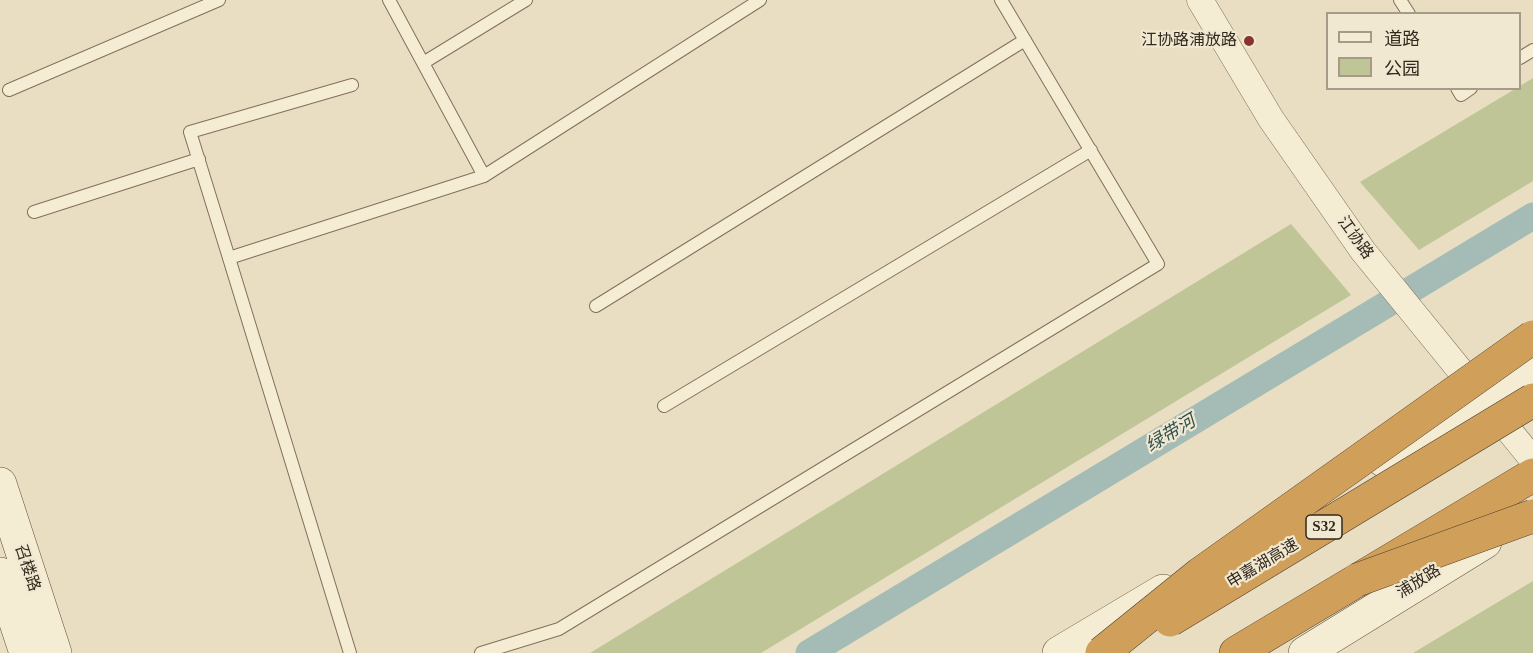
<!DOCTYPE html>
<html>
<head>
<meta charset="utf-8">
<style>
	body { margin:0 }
	#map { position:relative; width:1533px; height:653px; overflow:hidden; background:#e9dec2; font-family:"Times New Roman","Noto Sans SC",serif }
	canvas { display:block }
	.legend { position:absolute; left:1326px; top:12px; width:195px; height:78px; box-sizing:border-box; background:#f1e8d1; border:2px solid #a59b89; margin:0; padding:8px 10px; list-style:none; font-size:18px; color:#32281e }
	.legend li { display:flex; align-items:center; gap:12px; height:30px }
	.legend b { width:30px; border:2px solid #a59b89 }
</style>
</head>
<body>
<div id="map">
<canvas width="1533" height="653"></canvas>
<ul class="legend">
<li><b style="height:8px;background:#f5ecd4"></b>道路</li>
<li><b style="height:16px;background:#bfc597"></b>公园</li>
</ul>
</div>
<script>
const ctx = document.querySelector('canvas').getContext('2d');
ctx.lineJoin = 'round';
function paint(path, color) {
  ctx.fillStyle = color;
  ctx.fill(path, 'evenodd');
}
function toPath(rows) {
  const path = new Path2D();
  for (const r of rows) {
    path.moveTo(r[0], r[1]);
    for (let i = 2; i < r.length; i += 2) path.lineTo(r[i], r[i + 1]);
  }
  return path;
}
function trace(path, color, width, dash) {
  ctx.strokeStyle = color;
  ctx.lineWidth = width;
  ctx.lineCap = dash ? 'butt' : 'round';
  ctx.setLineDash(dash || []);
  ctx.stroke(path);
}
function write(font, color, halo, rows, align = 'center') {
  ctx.font = font + ' "Times New Roman","Noto Sans SC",serif';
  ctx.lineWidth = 4.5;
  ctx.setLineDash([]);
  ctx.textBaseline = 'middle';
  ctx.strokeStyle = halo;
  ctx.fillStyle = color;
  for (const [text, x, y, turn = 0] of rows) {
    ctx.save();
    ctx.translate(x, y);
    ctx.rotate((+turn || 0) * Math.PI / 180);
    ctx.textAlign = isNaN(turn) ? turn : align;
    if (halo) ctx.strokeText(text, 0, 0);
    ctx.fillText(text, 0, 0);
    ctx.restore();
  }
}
paint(toPath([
	[1533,78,1533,181,1419,250,1360,182,1515,89,1520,88,1520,86],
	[1291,224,1351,295,761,653,590,653],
	[1533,581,1533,653,1413,653]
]), '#bfc597');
trace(toPath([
	[809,653,1533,216]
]), '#a4bcb5', 27);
const lane = toPath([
	[389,0,484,176,760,0],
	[1400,0,1409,14],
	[1520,58,1533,50],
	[423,63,526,0],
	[1457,88,1461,95,1471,88],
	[9,90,219,0],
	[34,212,199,159],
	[229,258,190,132,352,85],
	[596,306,1025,40],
	[664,406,1091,150],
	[350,653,229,258,484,176],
	[481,653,559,629,1158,264,1001,0]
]);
const street = toPath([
	[1200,0,1271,119,1363,251,1533,460]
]);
const secondary = toPath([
	[1383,460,1533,370],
	[0,484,55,653],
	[0,574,26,653],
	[1059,653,1163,591],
	[1305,653,1485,542]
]);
const highway = toPath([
	[1236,653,1533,475]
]);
trace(lane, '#80705b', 14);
trace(street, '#80705b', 27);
trace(secondary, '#62513e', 34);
trace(highway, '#4f3f2f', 34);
trace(lane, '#f5ecd4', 12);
trace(street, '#f5ecd4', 26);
trace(secondary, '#f5ecd4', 33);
trace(highway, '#d0a05a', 33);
const highwayBridge = toPath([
	[1357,580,1533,516],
	[1170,620,1533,400],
	[1102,653,1200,574,1533,337]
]);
trace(highwayBridge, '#4f3f2f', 34, []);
trace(highwayBridge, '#d0a05a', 33);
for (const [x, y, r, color] of [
	[1249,41,6,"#893331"]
]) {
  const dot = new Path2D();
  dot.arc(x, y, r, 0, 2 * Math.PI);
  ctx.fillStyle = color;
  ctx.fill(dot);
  trace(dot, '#f1e8d1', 2);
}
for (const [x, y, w] of [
	[1324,527,36]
]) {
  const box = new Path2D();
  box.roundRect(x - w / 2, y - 12, w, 24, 4.5);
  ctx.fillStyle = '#f1e8d1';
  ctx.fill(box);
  trace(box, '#32281e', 1.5);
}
write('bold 15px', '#32281e', null, [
	["S32",1324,527]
]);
write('16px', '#32281e', '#f1e8d1', [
	["江协路浦放路",1237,41]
], 'right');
write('16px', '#32281e', '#f1e8d1', [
	["江协路",1355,238,54],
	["申嘉湖高速",1263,564,-31],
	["召楼路",27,568,72],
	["浦放路",1419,582,-32]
]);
write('italic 18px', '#2e504f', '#f1e8d1', [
	["绿带河",1171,434,-31]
]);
</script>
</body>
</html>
